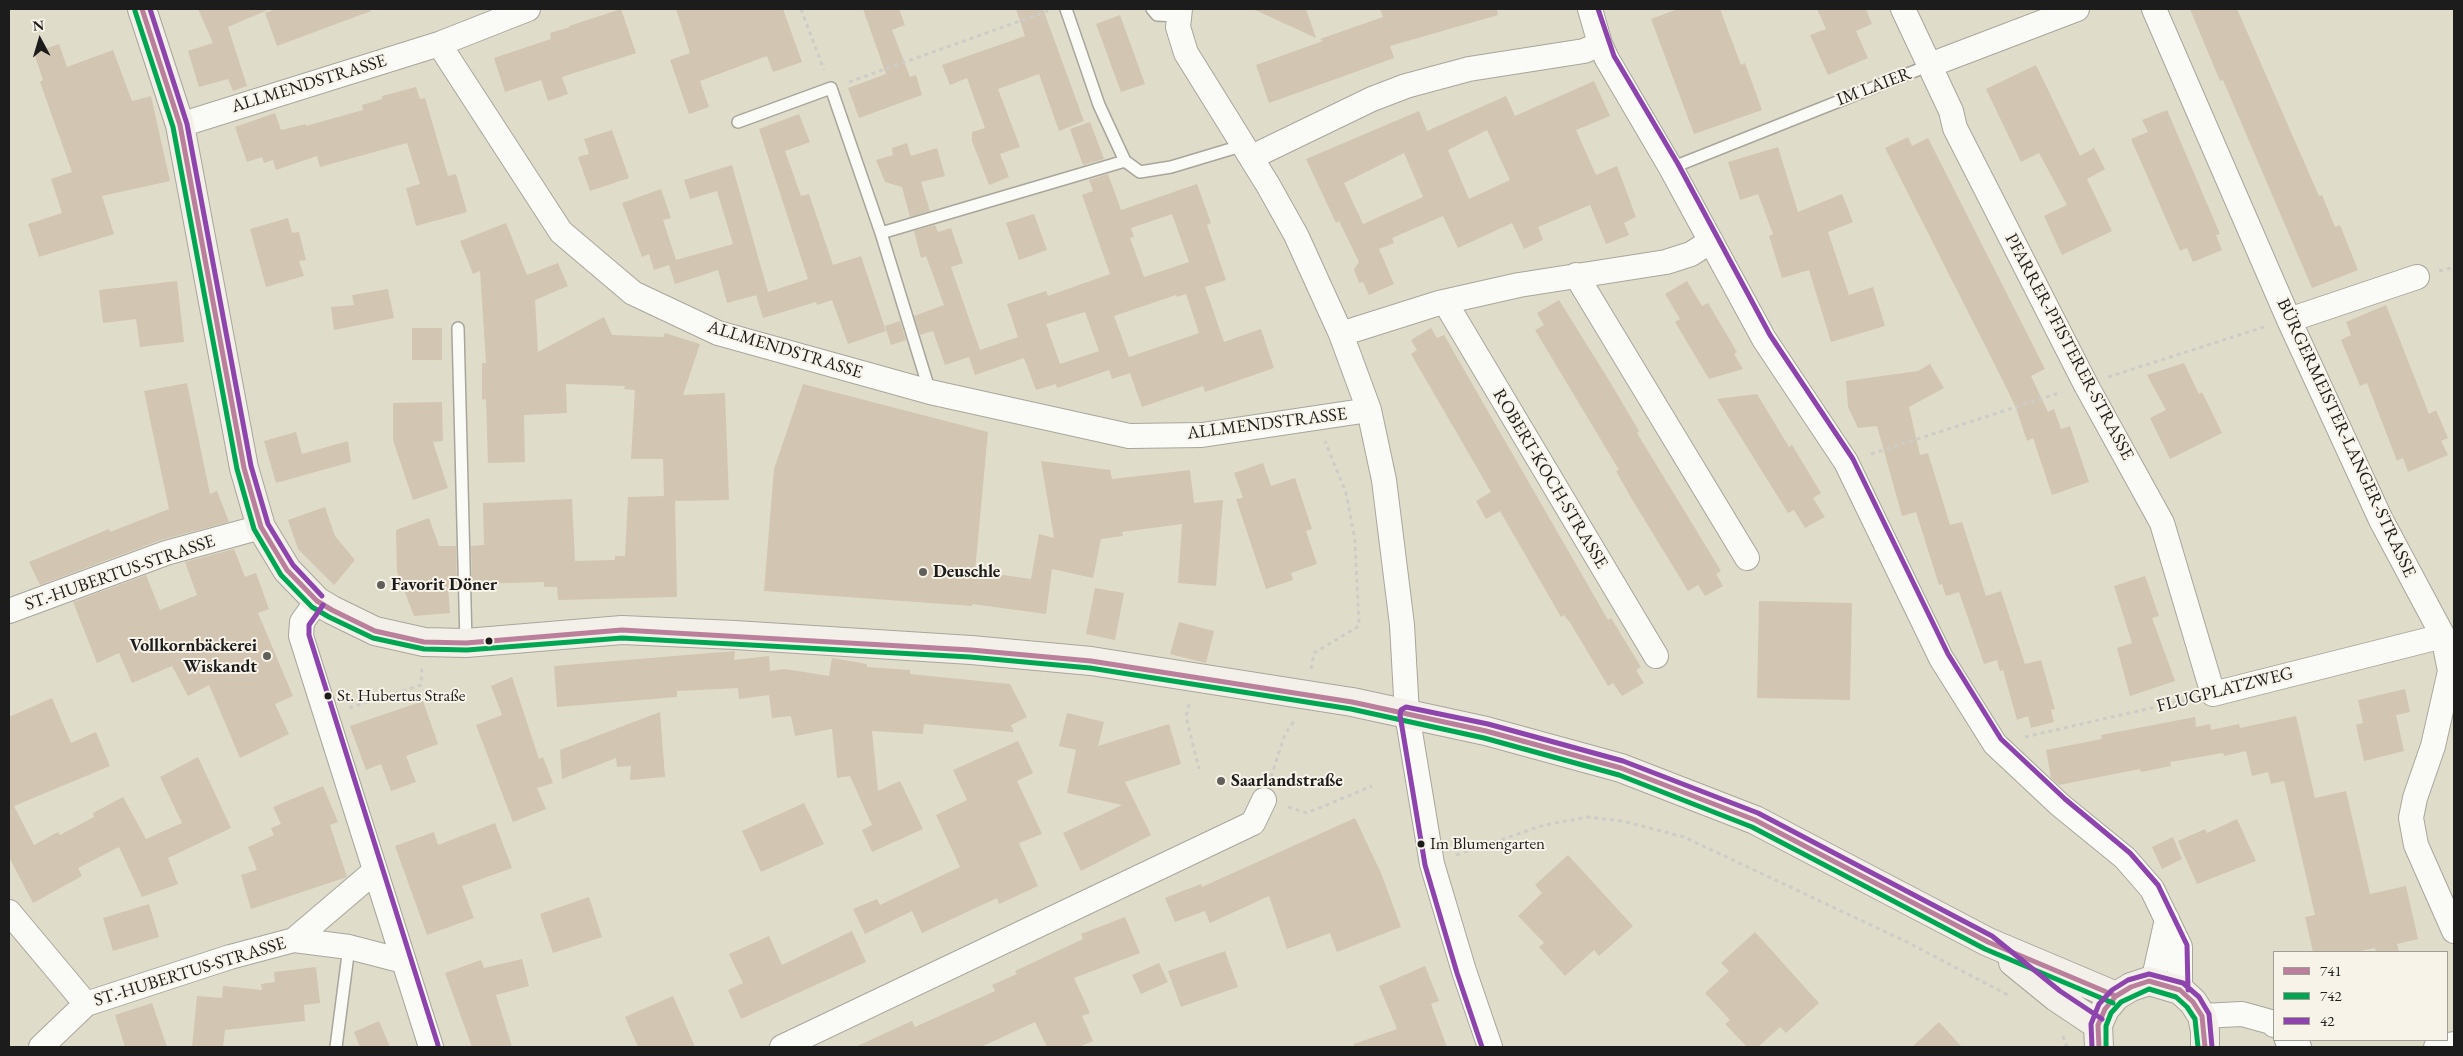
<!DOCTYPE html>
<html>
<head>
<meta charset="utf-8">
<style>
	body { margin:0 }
	#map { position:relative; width:2463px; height:1056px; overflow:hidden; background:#e0dcca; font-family:"EB Garamond",serif }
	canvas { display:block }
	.frame { position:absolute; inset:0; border:10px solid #1c1c1c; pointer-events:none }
	.legend { position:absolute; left:2273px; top:951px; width:175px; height:90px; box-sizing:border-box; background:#f7f3e8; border:1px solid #9f9d96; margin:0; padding:6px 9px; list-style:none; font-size:15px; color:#1c1c1c }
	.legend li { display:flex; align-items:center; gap:10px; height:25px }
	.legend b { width:25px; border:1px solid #9f9d96 }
	.north { position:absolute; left:15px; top:15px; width:50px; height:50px; -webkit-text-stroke:4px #f7f3e8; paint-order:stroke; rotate:354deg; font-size:14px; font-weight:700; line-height:20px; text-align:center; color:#1c1c1c }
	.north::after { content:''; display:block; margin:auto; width:18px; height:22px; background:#1c1c1c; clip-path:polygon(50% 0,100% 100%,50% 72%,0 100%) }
</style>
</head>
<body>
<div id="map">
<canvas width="2463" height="1056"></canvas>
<div class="frame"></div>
<ul class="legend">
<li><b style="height:6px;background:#ba7f9b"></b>741</li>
<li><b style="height:6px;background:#00a651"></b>742</li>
<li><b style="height:6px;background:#8e44ad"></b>42</li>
</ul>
<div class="north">N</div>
</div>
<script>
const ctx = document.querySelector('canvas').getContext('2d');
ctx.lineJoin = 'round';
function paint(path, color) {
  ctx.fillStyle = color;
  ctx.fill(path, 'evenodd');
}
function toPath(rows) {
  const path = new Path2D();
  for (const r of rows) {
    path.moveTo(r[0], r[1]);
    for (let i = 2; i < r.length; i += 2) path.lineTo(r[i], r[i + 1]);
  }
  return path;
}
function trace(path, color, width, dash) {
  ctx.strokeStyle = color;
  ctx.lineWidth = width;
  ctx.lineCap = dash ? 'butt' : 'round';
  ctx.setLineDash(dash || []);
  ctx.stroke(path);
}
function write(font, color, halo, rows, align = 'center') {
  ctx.font = font + ' "EB Garamond",serif';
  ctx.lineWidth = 4;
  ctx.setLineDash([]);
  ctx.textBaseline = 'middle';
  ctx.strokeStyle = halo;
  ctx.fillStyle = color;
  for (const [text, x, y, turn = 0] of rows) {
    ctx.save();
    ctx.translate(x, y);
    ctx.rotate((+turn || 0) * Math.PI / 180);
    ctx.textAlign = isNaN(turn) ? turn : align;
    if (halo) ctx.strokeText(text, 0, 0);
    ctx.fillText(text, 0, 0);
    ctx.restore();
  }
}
paint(toPath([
	[198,9,270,9,228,27,247,86,233,91,228,79,199,87,188,51,213,43],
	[276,9,370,9,371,11,277,46,265,13],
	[621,9,636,53,562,77,568,94,548,101,541,80,505,92,494,58,551,39,550,33,570,27,569,26],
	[676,9,783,9,802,62,773,72,767,56,700,81,709,107,689,114,670,60,690,53],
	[863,9,899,9,905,25,892,30,910,77,916,75,922,95,859,118,848,88,886,74],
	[1016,9,1043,9,1084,121,1059,131,1039,74,998,89,1020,147,1000,154,1009,177,989,185,972,141,972,132,985,128,967,78,950,85,942,65,1025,36],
	[1253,9,1306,9,1316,38],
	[1380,9,1497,9,1498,15,1390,46,1394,58,1269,103,1256,65,1323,41,1320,39,1383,17],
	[1678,9,1720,9,1741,65,1745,63,1762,110,1694,134,1651,19],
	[1817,9,1866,9,1872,24,1856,31,1868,58,1828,75,1810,35,1826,29],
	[2190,9,2237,9,2319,196,2322,195,2335,227,2340,225,2358,270,2312,288,2223,80,2220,81],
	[1120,15,1145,84,1121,92,1096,24],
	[59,44,67,67,113,50,132,101,151,96,170,181,102,196,114,234,39,257,28,224,62,213,51,179,72,172,40,82,43,80,34,53],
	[2036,65,2080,156,2094,148,2105,169,2087,179,2112,231,2062,255,2044,216,2067,205,2039,153,2021,162,1986,89],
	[1594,81,1610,116,1576,130,1596,175,1617,166,1636,217,1624,223,1629,235,1606,244,1590,205,1538,227,1543,240,1524,249,1512,223,1458,248,1443,216,1392,238,1394,243,1379,249,1394,284,1369,295,1363,282,1359,283,1354,269,1359,262,1339,221,1336,223,1306,159,1419,111,1427,131,1506,96,1515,116],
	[1487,130,1510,180,1469,199,1448,150],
	[1404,153,1423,197,1363,224,1344,183],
	[416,87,420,99,425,98,448,176,456,174,467,212,416,226,406,188,420,184,407,143,320,167,317,156,276,170,273,160,264,163,262,157,247,162,235,127,275,113,281,130,306,124,306,126,363,110,362,105,382,99,382,96],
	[2167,110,2220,234,2216,235,2222,250,2193,262,2187,248,2180,251,2131,139,2148,132,2142,120],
	[799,114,810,142,785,151,801,196,809,194,833,265,861,256,886,331,848,344,832,300,817,305,816,302,763,318,756,295,760,294,727,303,718,270,675,284,669,265,654,270,649,254,642,257,622,203,661,189,671,218,663,220,676,260,733,244,717,191,690,199,684,180,732,165,768,292,808,279,759,129],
	[1090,122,1104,159,1083,165,1070,129],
	[612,130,629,178,590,191,578,157,589,154,584,139],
	[1908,137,1912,146,1928,138,2045,369,2031,376,2048,412,2054,409,2061,429,2070,426,2089,482,2052,495,2033,438,2027,441,2016,408,2006,387,1885,148],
	[907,143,911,156,937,148,945,176,921,182,930,211,910,217,902,187,885,182,876,160,893,155,892,148],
	[1778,147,1798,212,1842,194,1853,222,1828,232,1849,295,1873,287,1885,326,1831,342,1809,270,1782,278,1769,236,1773,234,1758,194,1740,200,1728,162],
	[1108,174,1121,210,1197,184,1211,223,1207,225,1226,280,1205,287,1224,342,1261,329,1274,368,1205,392,1203,386,1142,407,1130,373,1112,379,1109,370,1057,388,1056,384,1036,390,1024,358,975,375,969,357,945,365,933,331,920,335,914,316,944,305,926,256,921,258,914,231,935,225,938,232,951,228,963,263,951,267,980,350,1018,337,1007,304,1046,291,1048,296,1110,274,1082,195,1093,191,1089,180],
	[1172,214,1189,262,1144,277,1130,238,1134,237,1131,228],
	[1186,294,1199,333,1129,357,1114,316,1176,295,1177,297],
	[1085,312,1099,351,1060,364,1046,324],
	[1034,214,1047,250,1019,260,1006,223],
	[288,218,292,233,299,232,306,260,299,261,304,276,266,287,250,229],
	[506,223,527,275,558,263,568,286,535,300,538,352,604,317,612,335,663,337,665,333,700,344,683,395,725,393,729,500,675,501,677,597,558,600,557,587,544,587,544,582,472,584,471,546,484,545,483,503,572,499,575,561,615,560,615,556,625,556,628,497,664,496,663,459,631,459,635,390,624,389,625,386,566,384,567,413,524,415,525,462,488,463,486,399,482,400,482,363,486,363,480,271,473,274,460,241],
	[177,281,184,342,140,347,136,319,103,323,99,290],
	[1687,281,1702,306,1708,303,1737,352,1734,354,1743,369,1709,379,1675,322,1680,319,1665,294],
	[388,289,394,318,334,330,331,307,354,305,352,295],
	[1559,300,1610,382,1639,431,1637,433,1721,571,1716,574,1723,586,1705,596,1698,585,1688,591,1630,496,1616,471,1619,470,1535,330,1544,325,1537,313],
	[2386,305,2429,414,2436,410,2448,438,2441,441,2448,455,2408,472,2403,458,2397,461,2367,383,2360,386,2341,340,2351,335,2346,322],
	[900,321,906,340,891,345,885,326],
	[412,328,442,328,442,360,412,360],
	[1431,328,1437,338,1444,335,1608,620,1611,618,1641,667,1636,670,1644,683,1622,696,1613,683,1608,686,1571,624,1564,615,1561,617,1500,511,1486,519,1476,501,1491,492,1411,354,1417,350,1411,340],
	[2184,363,2199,394,2202,392,2222,433,2170,459,2150,418,2166,410,2147,375],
	[1930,364,1944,388,1909,407,1920,455,1928,453,1950,525,1962,522,1986,596,2001,591,2025,664,2041,660,2055,709,2051,710,2054,722,2031,728,2028,716,2017,720,2003,670,2000,671,1997,660,1984,664,1959,592,1946,596,1942,584,1939,585,1916,512,1902,516,1877,426,1858,428,1848,407,1846,381,1918,371],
	[187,383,210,494,217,491,229,522,161,540,40,585,29,562,109,529,110,532,169,509,144,391],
	[803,384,988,432,975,571,1031,579,1039,534,1054,538,1041,461,1110,470,1112,479,1190,470,1194,503,1223,500,1216,586,1178,583,1182,524,1122,532,1123,536,1101,539,1093,578,1052,569,1046,614,972,604,972,606,764,591,774,469],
	[1757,394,1789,447,1792,445,1821,493,1813,498,1825,517,1805,528,1794,510,1788,513,1717,399],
	[442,402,443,441,433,442,448,488,413,500,393,440,393,403],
	[296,432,302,454,348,441,351,462,276,483,264,441],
	[1263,463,1271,486,1295,478,1312,529,1306,531,1317,564,1291,573,1293,580,1266,589,1236,499,1243,498,1234,473],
	[325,507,335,536,355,560,334,585,298,549,288,520],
	[429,518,439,546,456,546,457,584,448,585,450,613,414,616,397,572,396,530],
	[234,549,245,577,256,573,269,609,258,613,293,696,275,704,289,734,240,758,209,685,188,696,172,666,132,683,119,653,97,663,73,602,146,575,160,610,197,595,185,562],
	[2145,576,2159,616,2152,618,2175,681,2130,696,2117,648,2132,643,2114,586],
	[1095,588,1124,593,1115,640,1086,634],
	[1759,601,1852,603,1850,700,1757,698],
	[1179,622,1214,631,1206,663,1170,654],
	[735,651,734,660,769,656,770,671,785,669,829,676,832,658,867,664,867,667,910,670,910,674,1010,684,1027,717,1011,725,1014,732,924,724,923,734,872,731,878,791,900,781,923,829,872,852,862,830,872,825,850,776,837,778,832,729,795,736,791,716,772,718,769,695,739,699,738,688,677,691,677,697,557,707,554,666],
	[512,677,539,759,543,757,553,783,537,788,546,809,513,822,476,725,502,715,491,686],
	[2405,689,2410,712,2396,715,2404,751,2364,761,2356,725,2363,723,2358,700],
	[52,698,71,743,96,732,110,766,14,806,34,845,58,832,60,835,94,817,93,813,123,797,146,839,182,823,160,777,198,757,231,828,168,858,178,884,142,897,119,847,78,868,82,876,33,903,9,857,9,717],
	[423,701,438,744,406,756,416,782,391,791,381,764,366,770,350,726],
	[660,712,665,777,630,780,631,766,617,767,616,758,562,779,560,750],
	[1067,713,1104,722,1098,746,1169,724,1181,764,1125,782,1151,835,1081,871,1063,833,1122,805,1067,793,1076,750,1059,746],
	[2296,716,2315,798,2346,791,2370,894,2406,886,2418,939,2397,944,2399,952,2376,952,2375,948,2355,952,2313,952,2305,917,2315,915,2284,781,2271,784,2268,772,2252,776,2246,751,2224,756,2223,753,2170,762,2171,766,2141,772,2140,769,2059,785,2051,778,2046,750,2102,739,2101,735,2195,717,2196,727,2210,724,2211,730,2239,724,2240,728],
	[1018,741,1033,773,1017,781,1042,834,1019,843,1038,886,999,904,997,898,922,933,912,911,865,934,853,909,877,899,880,905,960,867,936,815,967,800,953,770],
	[323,786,338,822,330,825,347,877,251,909,241,875,257,870,248,847,274,835,271,828,281,824,273,807],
	[804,803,824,844,761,872,742,831],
	[1355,818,1381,873,1401,927,1337,952,1330,933,1287,949,1269,896,1210,923,1205,911,1175,922,1165,898,1201,884,1202,887],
	[2237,819,2256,861,2197,884,2178,841,2205,829,2207,833],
	[495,823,512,868,462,886,474,918,427,935,395,846,434,832,438,845],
	[2173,837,2182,859,2162,869,2152,847],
	[1568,855,1633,926,1599,956,1594,950,1565,976,1539,947,1544,943,1518,916,1542,893,1535,885],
	[589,897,602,937,553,953,540,914],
	[149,904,159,937,113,951,103,918],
	[1125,917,1140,953,1074,978,1090,1013,1082,1016,1093,1041,1079,1047,1047,1047,1035,1022,981,1047,855,1047,912,1021,915,1027,995,991,992,985,1017,974,1015,971,1083,939,1081,934],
	[852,931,866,962,741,1019,728,990,743,983,729,954,769,936,782,965],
	[1755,932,1819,1003,1786,1033,1780,1027,1758,1047,1747,1047,1725,1024,1730,1020,1705,993,1729,971,1721,963],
	[1225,951,1238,987,1181,1007,1168,971],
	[522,959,529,986,496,995,512,1047,472,1047,445,973,481,960,484,968],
	[1159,963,1168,982,1141,994,1132,975],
	[1425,966,1439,1001,1431,1004,1447,1047,1354,1047,1354,1044,1397,1029,1379,986],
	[316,967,320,1003,304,1005,305,1021,225,1030,223,1047,192,1047,197,996,222,998,223,986,262,990,261,984,275,982,274,972],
	[673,996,695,1047,638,1047,625,1017],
	[152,1003,167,1047,125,1047,115,1015],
	[379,1021,390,1047,360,1047,354,1032],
	[1939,1022,1962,1047,1912,1047]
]), '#d2c5b2');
const service = toPath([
	[1066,9,1099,105,1125,161,1140,172,1171,167,1231,149,1243,143],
	[1152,9,1157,15,1178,16],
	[738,122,831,88,881,233,930,392],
	[1671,168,1930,65],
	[881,233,1125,161],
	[458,328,466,643],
	[336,1047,349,947]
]);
const minor = toPath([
	[1180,9,1178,27,1186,53,1268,185,1296,235,1341,334,1369,410,1384,480,1402,625,1407,714,1432,864,1464,971,1490,1047],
	[1590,9,1600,44,1607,59,1671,168,1764,339,1846,462,1941,658,1995,744,2060,805,2125,858,2152,889,2180,947,2180,990],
	[1903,9,1951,111,1955,128,2086,385,2162,523,2213,694,2443,636],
	[2154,9,2289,320,2381,520,2443,636,2450,671,2433,746,2415,798,2411,818,2416,845,2454,931],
	[439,44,561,232,633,293,718,333,930,392,1129,436,1202,435,1369,410],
	[1930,65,2077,9],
	[180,125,439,44,528,9],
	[1252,157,1372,99,1406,86,1469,69,1584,51,1600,44],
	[1576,275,1747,558],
	[1445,302,1656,656],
	[2289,320,2417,277],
	[1341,334,1439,303,1519,285,1666,262,1691,254,1711,241],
	[317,601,302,622,301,636,431,1047],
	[9,611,166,553,261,527],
	[9,912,86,1004,230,957,294,940,375,871],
	[294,940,349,947,403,961],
	[2149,981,2155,973,2167,919],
	[2202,1016,2242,1014,2271,1022,2274,1025],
	[2287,1040,2293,1045,2299,1047],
	[41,1047,86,1004],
	[782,1047,1253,823,1264,800],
	[2436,1047,2454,1044]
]);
const secondary = toPath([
	[142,9,180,125,244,468,261,527,287,570,317,601,332,610,375,631,424,642,466,643,622,630,735,635,971,650,1091,661,1352,702,1486,731,1621,768,1755,820,1988,942,2116,996],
	[2013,962,2056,997,2098,1025],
	[2099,1047,2098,1025,2105,1009,2116,996,2131,987,2149,981,2180,990,2193,1002,2202,1016,2205,1031,2205,1047]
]);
trace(service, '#a8a69b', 14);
trace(minor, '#a8a69b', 26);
trace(secondary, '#a8a69b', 30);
trace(toPath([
	[801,9,824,70],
	[849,82,1048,11],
	[2439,271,2454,267],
	[2108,377,2264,327],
	[1871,454,2062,392],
	[1311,669,1314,653,1359,626,1355,540,1346,493,1325,441],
	[1189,704,1186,717,1199,769],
	[349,708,421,685,422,667],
	[2025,737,2190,699],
	[1271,777,1285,734,1294,721],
	[1288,807,1307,813,1372,786],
	[1456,855,1544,825,1588,817,1622,821,1684,837,1907,942,2008,995],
	[2063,1036,2067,1047]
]), '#cdcdc8', 3, [4, 4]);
trace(service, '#fafaf7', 11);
trace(minor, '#fafaf7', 24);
trace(secondary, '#f2f0e9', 28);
trace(toPath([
	[142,9,180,125,244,468,261,527,287,570,317,601,332,610,375,631,424,642,466,643,622,630,971,650,1091,661,1352,702,1486,731,1621,768,1755,820,1988,942,2116,996],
	[2099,1047,2098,1025,2105,1009,2116,996,2131,987,2149,981,2180,990,2193,1002,2202,1016,2205,1047]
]), '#ba7f9b', 5);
trace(toPath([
	[135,11,173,127,237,469,254,529,281,575,312,607,329,617,373,638,424,649,467,650,622,638,970,657,1090,668,1351,709,1484,738,1619,775,1752,827,1985,949,2113,1003],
	[2106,1047,2106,1026,2111,1013,2121,1002,2149,989,2176,997,2187,1007,2195,1019,2198,1047]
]), '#00a651', 5);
trace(toPath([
	[150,9,187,124,251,466,268,524,293,565,322,596],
	[1598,9,1614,56,1678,164,1770,335,1853,459,1948,654,2001,739,2065,799,2130,853,2158,885,2187,945,2188,990],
	[323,605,309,625,309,635,438,1045],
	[1482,1047,1457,973,1425,865,1400,715,1401,710,1406,707,1488,724,1623,761,1758,813,1992,936,2060,991,2102,1019],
	[2092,1047,2091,1024,2099,1004,2112,990,2128,980,2149,974,2183,983,2199,997,2209,1014,2212,1047]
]), '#8e44ad', 5);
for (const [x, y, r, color] of [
	[923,572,5,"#615f59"],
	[381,585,5,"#615f59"],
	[489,641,4.5,"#1c1c1c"],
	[267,656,5,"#615f59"],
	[328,696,4.5,"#1c1c1c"],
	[1221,781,5,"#615f59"],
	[1421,844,4.5,"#1c1c1c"]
]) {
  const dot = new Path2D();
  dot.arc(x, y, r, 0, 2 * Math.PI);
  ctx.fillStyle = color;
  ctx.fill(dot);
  trace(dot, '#f7f3e8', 2);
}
write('17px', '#1c1c1c', '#f7f3e8', [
	["St. Hubertus Straße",337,696],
	["Im Blumengarten",1430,844]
], 'left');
write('18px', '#1c1c1c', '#f7f3e8', [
	["ALLMENDSTRASSE",309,84,-17],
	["IM LAIER",1874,87,-21],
	["PFARRER-PFISTERER-STRASSE",2069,347,62],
	["ALLMENDSTRASSE",785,350,17],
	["ALLMENDSTRASSE",1267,424,-7],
	["BÜRGERMEISTER-LANGER-STRASSE",2346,438,65],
	["ROBERT-KOCH-STRASSE",1550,479,59],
	["ST.-HUBERTUS-STRASSE",120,573,-19],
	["FLUGPLATZWEG",2225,690,-14],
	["ST.-HUBERTUS-STRASSE",190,972,-17]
]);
write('bold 18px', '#1c1c1c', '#f7f3e8', [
	["Deuschle",933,572],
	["Favorit Döner",391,585],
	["Vollkornbäckerei",257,646,"right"],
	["Wiskandt",257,667,"right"],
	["Saarlandstraße",1231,781]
], 'left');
</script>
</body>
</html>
